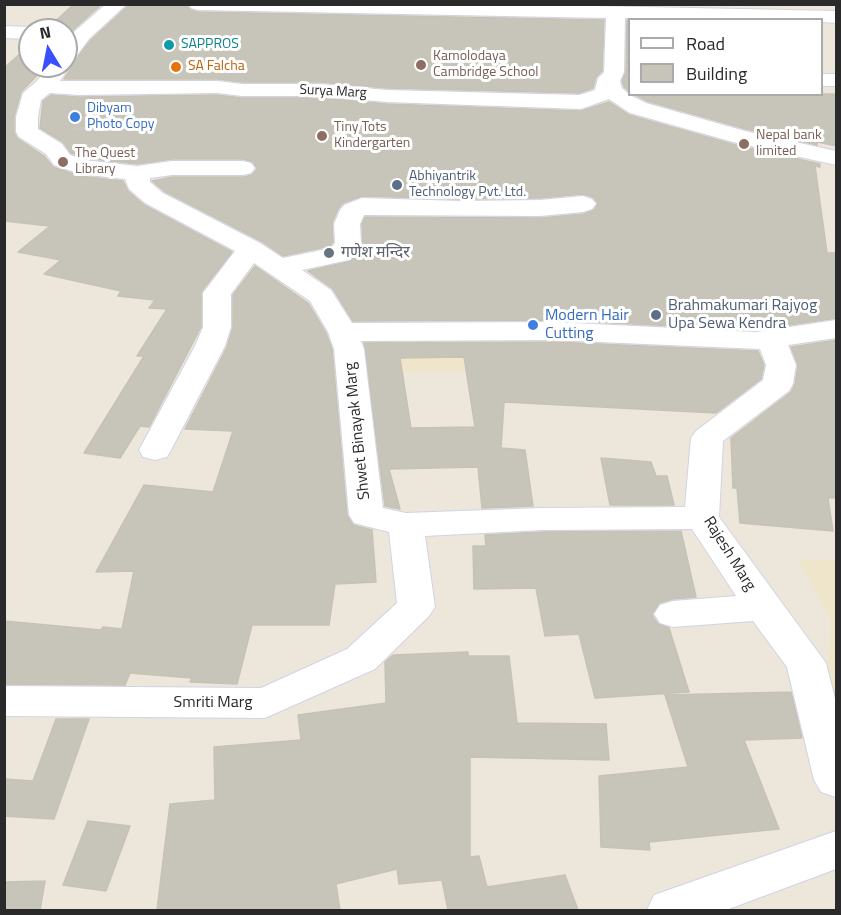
<!DOCTYPE html>
<html>
<head>
<meta charset="utf-8">
<style>
	body { margin:0 }
	#map { position:relative; width:841px; height:915px; overflow:hidden; background:#ece6db; font-family:"Titillium Web",sans-serif }
	canvas { display:block }
	.frame { position:absolute; inset:0; border:6px solid #2a2a2a; pointer-events:none }
	.legend { position:absolute; left:628px; top:18px; width:195px; height:78px; box-sizing:border-box; background:#fff; border:2px solid #aaa; margin:0; padding:8px 10px; list-style:none; font-size:18px; color:#2a2a2a }
	.legend li { display:flex; align-items:center; gap:12px; height:30px }
	.legend b { width:30px; border:2px solid #aaa }
	.north { position:absolute; left:18px; top:18px; width:60px; height:60px; box-sizing:border-box; background:#fff; border:2px solid #aaa; border-radius:50%; rotate:350deg; font-size:16px; font-weight:700; line-height:24px; text-align:center; color:#2a2a2a }
	.north::after { content:''; display:block; margin:auto; width:21px; height:27px; background:#3851fd; clip-path:polygon(50% 0,100% 100%,50% 72%,0 100%) }
</style>
</head>
<body>
<div id="map">
<canvas width="841" height="915"></canvas>
<div class="frame"></div>
<ul class="legend">
<li><b style="height:8px;background:#fff"></b>Road</li>
<li><b style="height:16px;background:#c7c4ba"></b>Building</li>
</ul>
<div class="north">N</div>
</div>
<script>
const ctx = document.querySelector('canvas').getContext('2d');
ctx.lineJoin = 'round';
function paint(path, color) {
  ctx.fillStyle = color;
  ctx.fill(path, 'evenodd');
}
function toPath(rows) {
  const path = new Path2D();
  for (const r of rows) {
    path.moveTo(r[0], r[1]);
    for (let i = 2; i < r.length; i += 2) path.lineTo(r[i], r[i + 1]);
  }
  return path;
}
function trace(path, color, width, dash) {
  ctx.strokeStyle = color;
  ctx.lineWidth = width;
  ctx.lineCap = dash ? 'butt' : 'round';
  ctx.setLineDash(dash || []);
  ctx.stroke(path);
}
function write(font, color, halo, rows, align = 'center') {
  ctx.font = font + ' "Titillium Web","Noto Sans Devanagari",sans-serif';
  ctx.lineWidth = 6;
  ctx.setLineDash([]);
  ctx.textBaseline = 'middle';
  ctx.strokeStyle = halo;
  ctx.fillStyle = color;
  for (const [text, x, y, turn = 0] of rows) {
    ctx.save();
    ctx.translate(x, y);
    ctx.rotate((+turn || 0) * Math.PI / 180);
    ctx.textAlign = isNaN(turn) ? turn : align;
    if (halo) ctx.strokeText(text, 0, 0);
    ctx.fillText(text, 0, 0);
    ctx.restore();
  }
}
paint(toPath([
	[487,332,488,354,479,371,383,373,357,367,354,335],
	[798,560,836,561,836,719,827,677,831,620]
]), '#eee5ca');
const building = toPath([
	[74,4,102,4,74,29,66,39,66,30,46,30,74,4],
	[129,5,187,6,190,10,198,12,604,20,602,71,596,77,593,88,579,93,387,88,320,82,242,82,217,79,64,79,72,67,71,64,91,40,129,5],
	[627,20,630,20,630,92,624,87,622,81,626,72,627,20],
	[30,45,30,66,46,66,21,92,14,117,14,132,17,138,44,156,53,167,80,176,123,181,128,191,144,205,232,252,201,292,201,327,149,427,140,426,120,458,84,453,144,356,137,356,167,309,149,308,155,300,118,296,121,291,44,274,61,260,18,252,50,226,4,221,4,68,30,45],
	[634,94,837,94,837,146,817,142,817,145,746,129,647,101,634,94],
	[51,95,79,97,217,95,242,98,320,98,387,104,581,111,609,102,629,115,732,144,820,164,820,167,815,166,827,253,837,253,837,318,756,330,553,320,353,321,333,289,308,271,351,261,363,244,362,224,365,217,540,218,584,214,594,210,598,203,593,197,583,194,540,198,461,199,362,196,343,203,338,209,332,223,333,242,330,246,283,256,261,241,164,191,152,181,172,177,244,177,252,175,257,169,253,162,243,159,172,159,137,164,85,158,71,153,63,142,40,128,43,101,51,95],
	[255,266,308,303,326,333,332,349,347,515,353,525,372,530,376,582,335,584,329,625,252,625,237,684,190,682,192,678,130,673,125,685,4,684,4,621,101,630,103,627,122,629,134,571,96,572,144,485,213,492,233,431,185,429,227,347,233,327,233,295,255,266],
	[837,340,837,498,828,498,833,531,740,523,737,488,733,488,731,438,791,392,795,384,798,365,791,347,837,340],
	[553,342,758,351,764,365,761,379,716,413,504,402,501,448,525,450,533,506,482,508,478,467,389,469,400,509,385,506,364,343,553,342],
	[464,357,475,427,411,428,400,358,464,357],
	[601,458,651,462,656,476,667,476,674,505,610,505,601,458],
	[681,531,696,597,673,599,659,603,652,615,658,624,669,628,689,692,595,698,579,634,545,636,536,588,474,589,473,546,486,546,485,535,542,532,681,531],
	[468,652,468,656,509,656,517,723,606,724,609,760,470,757,470,857,479,856,487,887,565,875,578,910,448,910,442,880,399,884,397,869,336,884,340,910,157,910,170,804,215,800,214,747,301,740,298,715,386,703,385,662,393,655,468,652],
	[791,692,802,738,744,740,779,829,649,842,650,850,601,847,599,776,688,767,665,695,791,692],
	[56,719,89,719,54,819,4,816,4,779,33,781,56,719],
	[88,821,130,826,106,891,63,885,88,821],
	[45,881,40,910,4,910,4,882,45,881]
]);
paint(building, '#c7c4ba');
trace(building, '#c7c2b5', 1.5);
const minor = toPath([
	[106,4,127,4,89,39,73,61,68,63,70,66,60,81,217,81,242,84,320,84,387,90,579,95,595,90,598,78,604,72,606,18,198,10,191,8,189,4,501,4,836,11,836,23,822,22,822,20,625,18,624,72,620,81,622,88,630,95,646,103,745,131,836,151,836,165,733,142,630,113,609,99,581,109,387,102,320,96,242,96,217,93,79,95,50,93,41,100,38,117,38,129,62,144,70,155,84,160,137,166,172,161,243,161,251,163,255,168,251,173,243,175,172,175,150,178,150,182,163,193,260,243,283,258,331,248,335,243,334,224,340,210,344,205,362,198,461,201,540,200,583,196,592,199,596,204,592,209,583,212,540,216,364,215,360,224,361,243,349,260,302,270,331,290,352,323,553,322,756,332,836,320,836,338,788,345,796,365,793,384,789,391,723,441,719,517,826,663,836,703,836,797,821,792,814,780,787,667,753,621,673,627,660,623,654,614,660,605,673,601,736,596,692,529,542,530,425,536,435,607,429,616,375,669,265,718,4,716,4,686,261,688,347,649,397,603,389,532,354,523,349,515,334,349,328,332,310,301,254,263,231,294,231,327,225,346,171,450,167,457,155,460,143,457,139,450,195,346,203,327,203,293,235,251,145,203,129,189,125,179,80,174,54,165,46,154,19,137,16,132,16,117,23,93,37,81,49,66,66,66,66,43,75,31,106,4],
	[553,340,760,349,766,365,763,380,696,431,691,438,685,507,542,508,406,513,383,508,364,349,361,341,553,340],
	[4,26,30,27,38,30,30,30,30,39,4,38,4,26],
	[822,74,836,74,836,86,822,86,822,74],
	[836,831,836,869,726,910,647,910,654,895,836,831]
]);
trace(minor, '#d1d3e3', 2);
trace(toPath([
	[73,129,157,127]
]), '#c8c8c8', 2, [3, 2]);
paint(minor, '#fff');
for (const [x, y, r, color] of [
	[169,45,6,"#0f9aa8"],
	[421,65,6,"#8d6e63"],
	[176,67,6,"#e8710a"],
	[75,117,6,"#3f7fe0"],
	[322,136,6,"#8d6e63"],
	[744,144,6,"#8d6e63"],
	[63,162,6,"#8d6e63"],
	[397,185,6,"#5c6f8a"],
	[329,253,6,"#6b7280"],
	[656,315,6,"#5c6f8a"],
	[533,325,6,"#3f7fe0"]
]) {
  const dot = new Path2D();
  dot.arc(x, y, r, 0, 2 * Math.PI);
  ctx.fillStyle = color;
  ctx.fill(dot);
  trace(dot, '#fff', 2);
}
write('14px', '#0d838f', '#fff', [
	["SAPPROS",181,45]
], 'left');
write('14px', '#785e54', '#fff', [
	["Kamolodaya",433,57],
	["Cambridge School",433,73],
	["Tiny Tots",334,128],
	["Kindergarten",334,144],
	["Nepal bank",756,136],
	["limited",756,152],
	["The Quest",75,154],
	["Library",75,170]
], 'left');
write('14px', '#c56008', '#fff', [
	["SA Falcha",188,67]
], 'left');
write('14px', '#2a2a2a', '#fff', [
	["Surya Marg",333,92,3]
]);
write('14px', '#366cbe', '#fff', [
	["Dibyam",87,109],
	["Photo Copy",87,125]
], 'left');
write('14px', '#4e5e75', '#fff', [
	["Abhiyantrik",409,177],
	["Technology Pvt. Ltd.",409,193]
], 'left');
write('16px', '#5b616d', '#fff', [
	["गणेश मन्दिर",341,253]
], 'left');
write('16px', '#4e5e75', '#fff', [
	["Brahmakumari Rajyog",668,306],
	["Upa Sewa Kendra",668,324]
], 'left');
write('16px', '#366cbe', '#fff', [
	["Modern Hair",545,316],
	["Cutting",545,334]
], 'left');
write('16px', '#2a2a2a', '#fff', [
	["Shwet Binayak Marg",358,431,-96],
	["Rajesh Marg",729,554,58],
	["Smriti Marg",213,703]
]);
</script>
</body>
</html>
